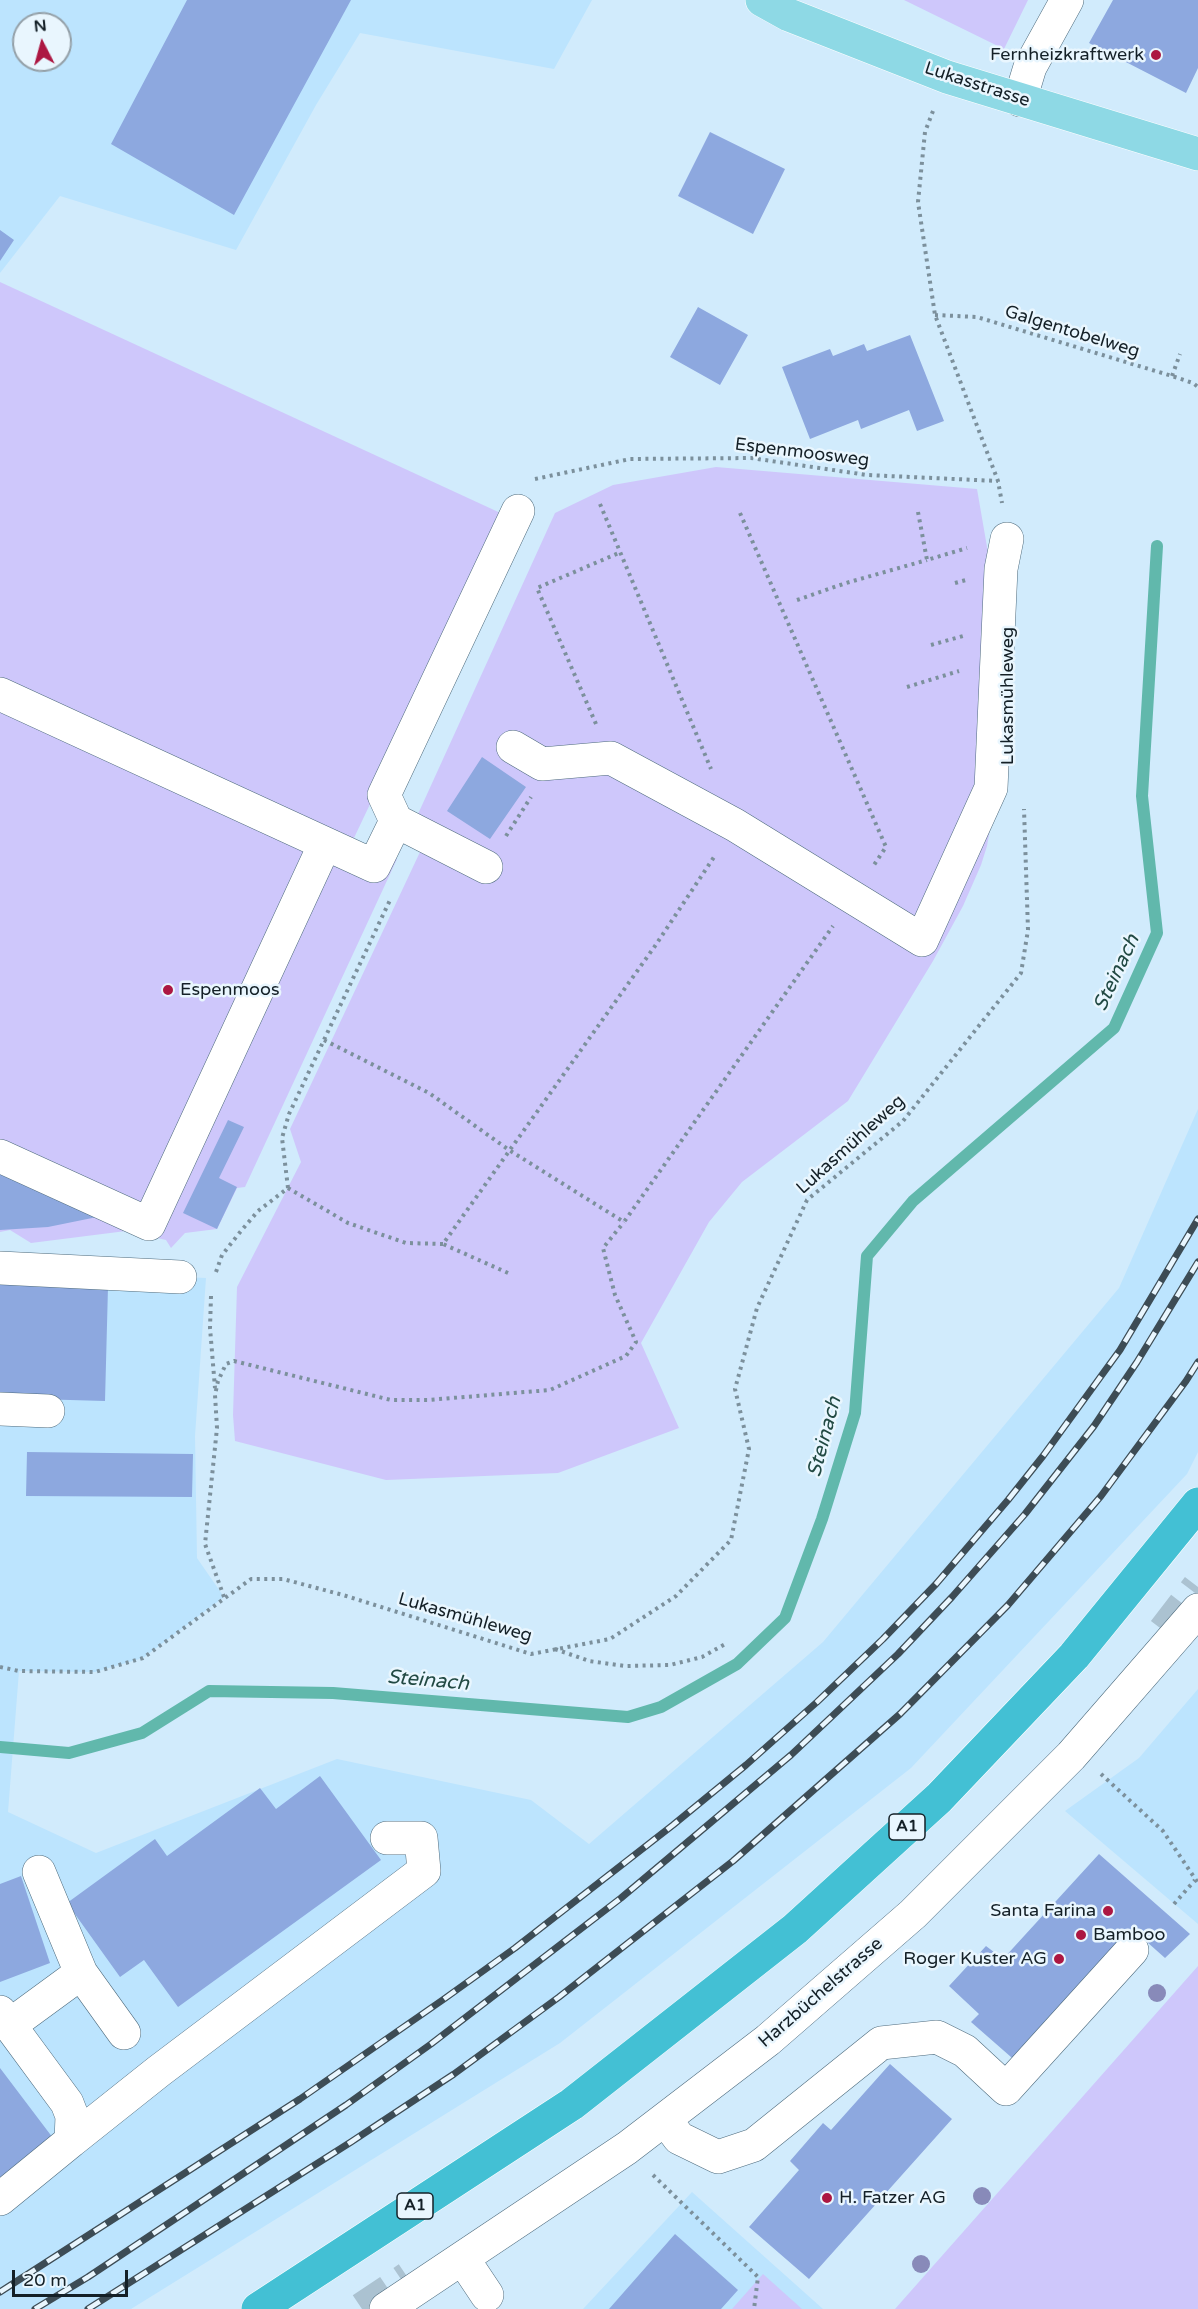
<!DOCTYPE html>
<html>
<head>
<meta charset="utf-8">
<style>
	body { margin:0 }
	#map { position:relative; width:1198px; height:2309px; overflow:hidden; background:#d1ebfc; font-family:"Varela Round",sans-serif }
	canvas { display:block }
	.north { position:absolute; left:12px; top:12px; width:60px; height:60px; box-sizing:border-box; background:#e9f6fe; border:2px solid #94a0a8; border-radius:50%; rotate:354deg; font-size:16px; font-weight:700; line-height:24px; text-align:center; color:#142027 }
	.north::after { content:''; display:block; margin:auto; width:21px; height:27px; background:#ac1742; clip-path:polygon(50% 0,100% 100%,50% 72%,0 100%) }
	.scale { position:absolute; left:12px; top:2270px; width:116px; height:27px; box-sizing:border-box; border:3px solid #142027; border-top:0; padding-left:8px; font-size:18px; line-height:21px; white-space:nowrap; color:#142027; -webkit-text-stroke:4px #e9f6fe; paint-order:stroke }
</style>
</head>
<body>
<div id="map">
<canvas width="1198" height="2309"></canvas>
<div class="north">N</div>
<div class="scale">20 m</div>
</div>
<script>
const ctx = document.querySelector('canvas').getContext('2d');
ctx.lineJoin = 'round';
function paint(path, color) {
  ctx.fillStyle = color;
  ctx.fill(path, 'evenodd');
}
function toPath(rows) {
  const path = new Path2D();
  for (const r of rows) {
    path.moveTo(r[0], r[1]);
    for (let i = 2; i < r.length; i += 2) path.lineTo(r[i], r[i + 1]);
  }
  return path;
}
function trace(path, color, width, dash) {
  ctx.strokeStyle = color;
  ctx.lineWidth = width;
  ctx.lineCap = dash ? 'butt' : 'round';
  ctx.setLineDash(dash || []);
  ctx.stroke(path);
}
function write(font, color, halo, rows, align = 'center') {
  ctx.font = font + ' "Varela Round",sans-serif';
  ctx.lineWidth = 5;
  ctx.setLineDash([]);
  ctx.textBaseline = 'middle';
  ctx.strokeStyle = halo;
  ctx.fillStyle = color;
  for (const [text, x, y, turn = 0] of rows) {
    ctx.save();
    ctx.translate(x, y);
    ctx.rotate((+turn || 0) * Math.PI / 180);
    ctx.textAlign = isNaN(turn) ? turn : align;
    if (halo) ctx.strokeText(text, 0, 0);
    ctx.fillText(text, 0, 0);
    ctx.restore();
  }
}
paint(toPath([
	[0,0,592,0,554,69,360,33,316,105,236,250,60,196,0,273],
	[24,24,60,24,60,60,24,60],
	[1198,1109,1198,1452,1187,1474,911,1768,560,2043,131,2309,0,2309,0,1268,206,1278,195,1436,197,1558,224,1597,143,1658,95,1672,19,1671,8,1812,96,1853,337,1759,531,1800,589,1844,823,1642,1119,1288],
	[1198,1689,1198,1924,1065,1811,1139,1758],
	[692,2192,823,2309,583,2309]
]), '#bce4fe');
paint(toPath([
	[904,0,1028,0,1004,49],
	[0,282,507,516,353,840,397,859,245,1187,237,1188,217,1229,185,1233,171,1248,166,1240,126,1231,31,1243,10,1230,0,1232],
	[716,467,977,489,991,570,1002,762,987,846,981,865,963,906,933,961,848,1101,742,1182,709,1222,641,1343,679,1428,558,1473,386,1480,235,1441,233,1415,237,1287,301,1162,290,1129,420,852,418,814,555,513,613,485],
	[1198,1966,1198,2309,895,2309],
	[763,2274,802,2309,732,2309]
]), '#cec7fb');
trace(toPath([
	[0,1747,69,1753,142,1733,209,1691,333,1693,628,1717,661,1707,737,1664,785,1618,822,1519,855,1413,867,1256,913,1201,1114,1028,1157,933,1142,796,1157,546]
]), '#61b8ac', 12);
paint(toPath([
	[187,0,351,0,234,215,111,144],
	[1113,0,1198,0,1198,68,1186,93,1089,43],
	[710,132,785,169,753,234,678,196],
	[0,230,14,240,0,261],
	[698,307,748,335,720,385,670,357],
	[910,335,944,421,917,431,909,410,861,429,858,420,810,439,782,367,830,349,833,356,864,344,867,351],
	[482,757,526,787,490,839,447,811],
	[228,1120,244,1127,219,1178,237,1187,217,1229,183,1213],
	[0,1156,102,1216,48,1227,0,1230],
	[0,1284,108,1287,105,1401,0,1398],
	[27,1452,193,1454,192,1497,26,1496],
	[320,1776,381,1860,178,2007,144,1960,120,1977,67,1903,155,1839,167,1856,260,1788,276,1809],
	[1099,1854,1190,1934,1165,1958,1138,1934,1019,2064,971,2022,979,2014,949,1986,986,1946,1003,1959],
	[21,1876,50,1963,0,1982,0,1884],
	[890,2064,952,2119,809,2279,749,2227,799,2170,790,2161,823,2123,831,2130],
	[0,2068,59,2146,0,2189],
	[675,2234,738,2290,721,2309,609,2309]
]), '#8da8df');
trace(toPath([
	[1164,1631,1198,1587],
	[362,2309,408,2278]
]), '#abc2d1', 33, [33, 16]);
const minor = toPath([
	[1020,100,1030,67,1067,0],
	[0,694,374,866,396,821],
	[513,747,542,764,611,758,735,825,922,940,991,788,1001,569,1007,539],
	[486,867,396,821,384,795,518,511],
	[0,1156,149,1224,325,844],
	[0,1268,180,1277],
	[0,1409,48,1411],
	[81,1973,124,2033],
	[0,2012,67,2103,72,2116,71,2141,0,2199],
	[10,2025,81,1973,39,1872],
	[665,2119,679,2138,718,2157,754,2145,881,2043,937,2037,965,2051,1006,2089,1132,1950],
	[71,2141,159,2071,424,1871,421,1838,387,1838],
	[463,2259,487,2295],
	[386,2309,627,2148,768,2040,913,1914,1071,1756,1198,1610]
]);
const major = toPath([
	[762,0,789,15,947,77,1198,154]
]);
const highway = toPath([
	[258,2309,572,2104,795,1929,939,1798,1074,1656,1198,1504]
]);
trace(minor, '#4e6b7d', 34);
trace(major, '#fff', 34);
trace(highway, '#fff', 34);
trace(toPath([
	[933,111,925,132,918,202,935,315,998,481,1002,503],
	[935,315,977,317,1172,376,1193,383,1198,387],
	[1172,376,1180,354],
	[535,479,630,459,751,458,867,475,998,481],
	[600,504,711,769],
	[918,512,927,560,967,548],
	[740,513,886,847,872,868],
	[955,583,966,580],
	[797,600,846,583,927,560],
	[931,645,963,636],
	[907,687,959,671],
	[596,724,537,588,621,552],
	[506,836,531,797],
	[324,1040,429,1093,509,1150,624,1222,833,926],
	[288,1188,282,1138,289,1114,391,898],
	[216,1272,222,1255,241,1231,258,1211,288,1188,348,1223,406,1243,443,1244],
	[508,1273,443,1244,655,946,716,854],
	[211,1296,210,1328,215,1388],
	[224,1597,205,1544,217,1428,215,1395,218,1381,226,1364,234,1361,391,1400,428,1400,550,1390,626,1356,636,1342,615,1295,603,1248,624,1222],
	[555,1649,589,1661,625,1666,670,1665,702,1657,727,1643],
	[0,1667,19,1671,95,1672,143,1658,251,1579,283,1579,343,1595,531,1654,610,1639,676,1596,731,1540,749,1449,735,1389,757,1308,807,1200,903,1121,1021,973,1028,930,1024,809],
	[1101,1774,1163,1831,1198,1883],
	[1174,1904,1195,1880],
	[653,2175,758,2277,754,2309]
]), '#7c909c', 4, [3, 4.5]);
trace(minor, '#fff', 33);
trace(major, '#8ed9e5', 33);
trace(highway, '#43c0d4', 33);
const rail = toPath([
	[0,2292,300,2099,444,1999,515,1948,673,1825,746,1765,817,1702,883,1639,936,1584,1008,1500,1043,1456,1120,1350,1198,1219],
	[35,2309,88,2277,346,2105,431,2044,621,1898,791,1755,898,1654,952,1597,1025,1514,1094,1426,1137,1362,1198,1262],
	[88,2309,351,2142,454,2074,559,1997,733,1861,900,1714,1008,1605,1101,1496,1186,1381,1198,1362]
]);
trace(rail, '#3d4c55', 7);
trace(rail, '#e9f6fe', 4.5, [14]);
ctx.fillStyle = '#888ab9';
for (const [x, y] of [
	[1157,1993],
	[982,2196],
	[921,2264]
]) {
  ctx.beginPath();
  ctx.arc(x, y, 9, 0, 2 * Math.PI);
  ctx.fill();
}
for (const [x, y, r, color] of [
	[1156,55,6,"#ac1742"],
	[168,990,6,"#ac1742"],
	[1108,1911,6,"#ac1742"],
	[1081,1935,6,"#ac1742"],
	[1059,1959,6,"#ac1742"],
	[827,2198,6,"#ac1742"]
]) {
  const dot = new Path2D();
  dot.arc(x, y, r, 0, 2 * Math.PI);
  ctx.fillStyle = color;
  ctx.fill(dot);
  trace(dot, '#e9f6fe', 2);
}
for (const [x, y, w] of [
	[907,1827,36],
	[415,2206,36]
]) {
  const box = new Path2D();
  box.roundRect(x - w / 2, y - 13, w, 26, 4.5);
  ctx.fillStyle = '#e9f6fe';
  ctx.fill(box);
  trace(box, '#142027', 1.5);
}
write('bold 16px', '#142027', null, [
	["A1",907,1827],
	["A1",415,2206]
]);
write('18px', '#142027', '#e9f6fe', [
	["Fernheizkraftwerk",1144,55],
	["Espenmoos",180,990,"left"],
	["Santa Farina",1096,1911],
	["Bamboo",1093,1935,"left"],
	["Roger Kuster AG",1047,1959],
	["H. Fatzer AG",839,2198,"left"]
], 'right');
write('18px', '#142027', '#e9f6fe', [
	["Lukasstrasse",977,85,18],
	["Galgentobelweg",1072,332,17],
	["Espenmoosweg",802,453,7],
	["Lukasmühleweg",1008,696,-90],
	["Lukasmühleweg",851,1145,-42],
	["Lukasmühleweg",465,1618,16],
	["Harzbüchelstrasse",821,1993,-41]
]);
write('italic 20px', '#214943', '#e9f6fe', [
	["Steinach",1117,973,-65],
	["Steinach",825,1437,-75],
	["Steinach",428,1681,5]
]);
</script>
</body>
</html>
